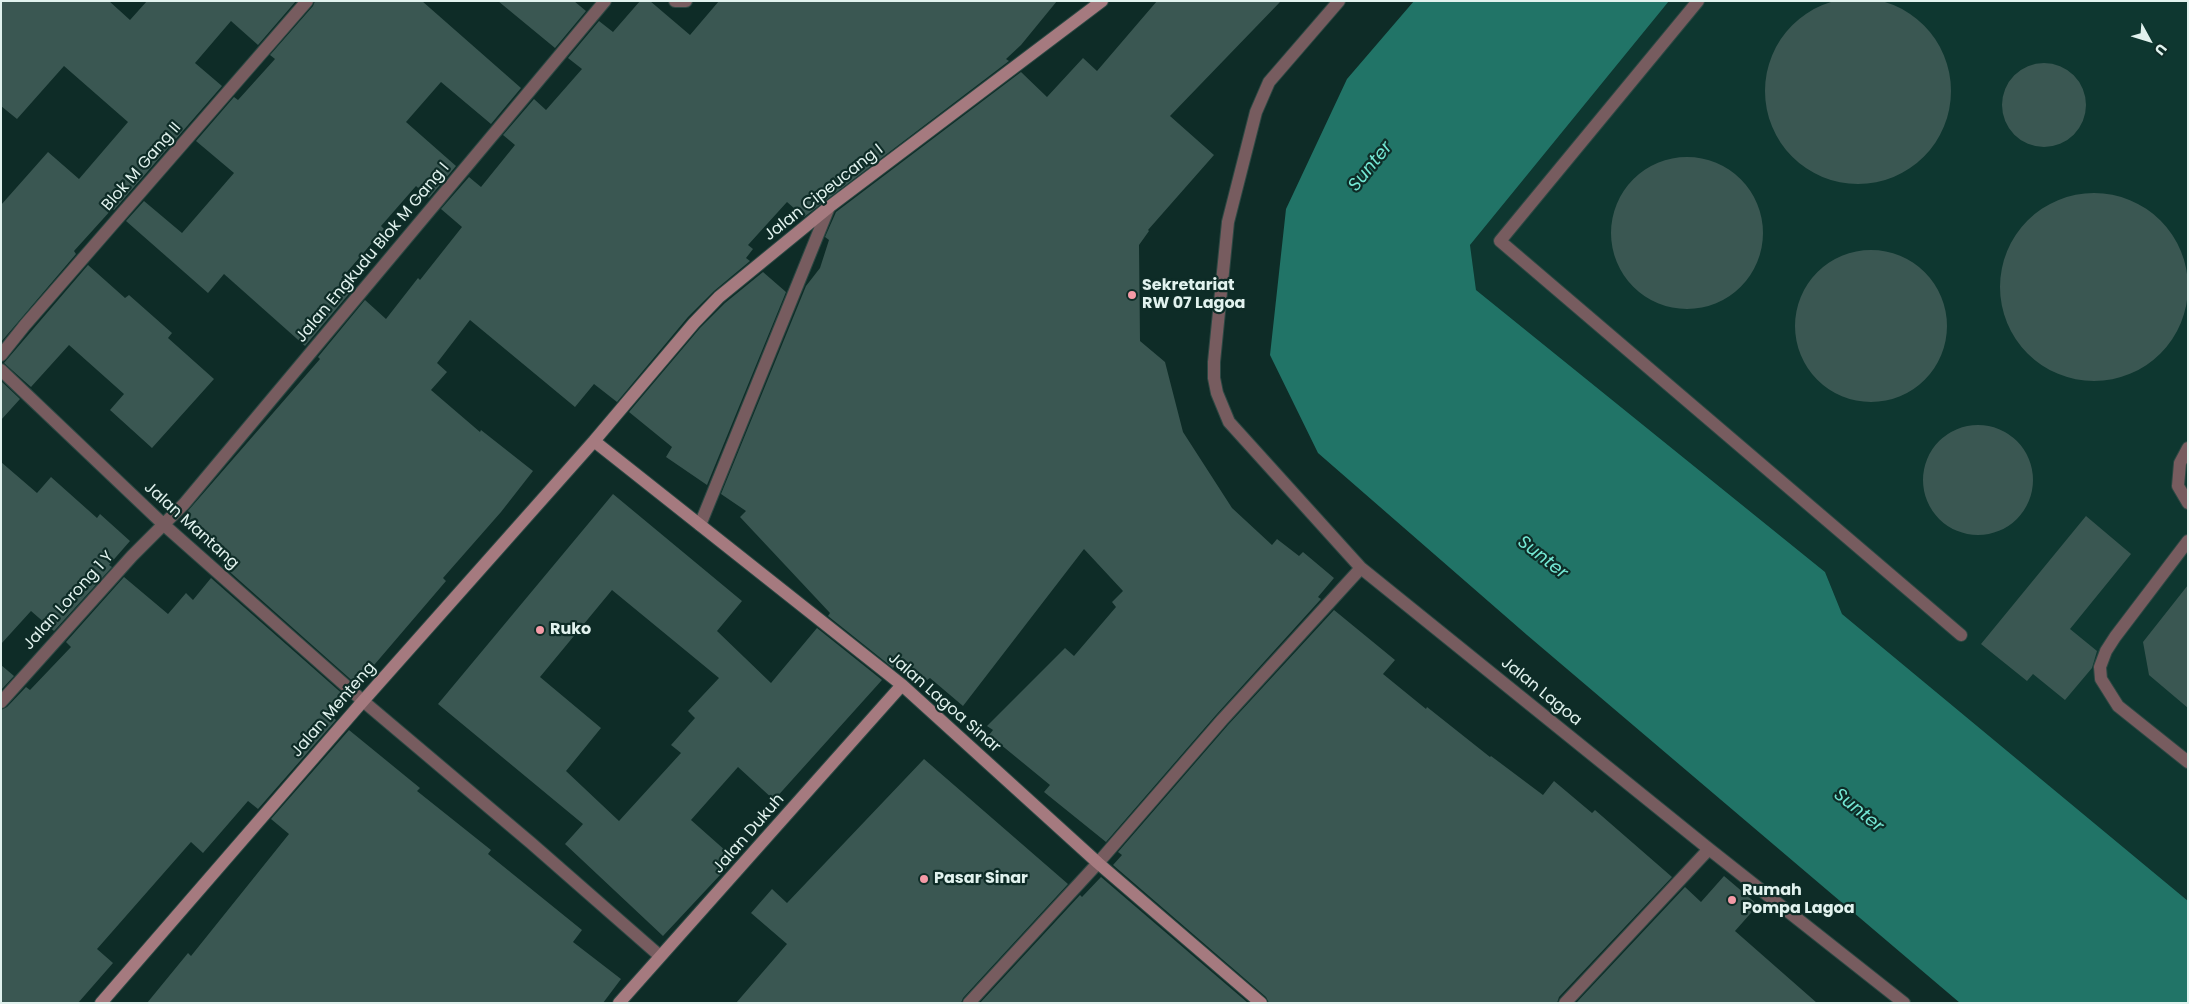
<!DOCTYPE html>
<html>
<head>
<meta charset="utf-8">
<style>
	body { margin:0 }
	#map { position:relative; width:2189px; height:1004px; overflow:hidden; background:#0e2c27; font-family:Poppins,sans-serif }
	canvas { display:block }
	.frame { position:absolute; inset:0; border:2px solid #e1f2ee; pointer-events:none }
	.north { position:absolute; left:2124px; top:15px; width:50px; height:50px; -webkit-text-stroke:4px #0e2c27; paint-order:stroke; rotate:129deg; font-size:14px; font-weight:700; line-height:20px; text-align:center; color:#e1f2ee }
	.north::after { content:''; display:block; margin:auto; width:18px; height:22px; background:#e1f2ee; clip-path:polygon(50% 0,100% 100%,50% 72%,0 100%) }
</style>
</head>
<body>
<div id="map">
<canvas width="2189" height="1004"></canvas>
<div class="frame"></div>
<div class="north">U</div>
</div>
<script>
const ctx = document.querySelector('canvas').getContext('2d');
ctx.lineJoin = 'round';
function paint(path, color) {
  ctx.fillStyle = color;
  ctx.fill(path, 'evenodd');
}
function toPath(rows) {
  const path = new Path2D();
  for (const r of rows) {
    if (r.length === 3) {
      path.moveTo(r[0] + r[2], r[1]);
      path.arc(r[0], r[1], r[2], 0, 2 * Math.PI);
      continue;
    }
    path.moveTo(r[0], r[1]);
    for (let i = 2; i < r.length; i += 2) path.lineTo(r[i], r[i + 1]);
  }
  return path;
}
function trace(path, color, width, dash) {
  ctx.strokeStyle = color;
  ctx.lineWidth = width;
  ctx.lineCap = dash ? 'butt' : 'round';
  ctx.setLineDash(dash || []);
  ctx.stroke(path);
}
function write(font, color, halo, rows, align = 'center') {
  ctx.font = font + ' Poppins,sans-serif';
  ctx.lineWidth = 4.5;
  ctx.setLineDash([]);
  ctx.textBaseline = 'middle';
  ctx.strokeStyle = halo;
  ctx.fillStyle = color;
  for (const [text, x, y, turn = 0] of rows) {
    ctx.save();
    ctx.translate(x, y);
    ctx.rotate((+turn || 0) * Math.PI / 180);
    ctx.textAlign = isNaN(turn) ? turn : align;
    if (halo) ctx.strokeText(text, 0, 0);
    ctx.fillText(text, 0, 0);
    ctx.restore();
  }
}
paint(toPath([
	[1669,1,2188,1,2188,901,1842,614,1825,572,1476,290,1470,245]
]), '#0e3730');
paint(toPath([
	[1414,1,1669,1,1470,245,1476,290,1825,572,1842,614,2188,901,2188,1003,1960,1003,1527,635,1318,453,1270,355,1286,209,1347,79]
]), '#217467');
paint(toPath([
	[1858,91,93],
	[1,1,109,1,130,20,147,1,296,1,258,45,231,21,195,63,222,86,114,210,112,209,74,251,76,254,1,342,1,205,48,152,79,179,128,122,64,66,17,119,1,106],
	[315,1,422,1,521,88,491,124,441,82,406,122,456,166,429,198,416,186,381,226,384,229,341,279,353,289,305,346,224,274,208,293,126,221,144,201,182,233,234,173,196,141,234,97,238,100,275,59,270,55,313,6],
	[498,1,574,1,586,11,555,48],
	[640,1,650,1,690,35,719,1,1057,1,1021,45,1006,59,1009,61,804,217,787,202,748,245,753,249,746,258,750,261,714,291,688,317,617,402,594,384,575,407,470,320,437,363,447,372,431,390,480,432,481,430,533,471,501,512,443,578,446,581,357,685,222,565,227,559,180,520,320,359,318,357,365,300,386,319,418,278,420,280,462,227,441,209,469,177,481,187,515,145,503,135,534,99,546,110,582,69,568,58,599,21,613,32],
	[1157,1,1281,1,1170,116,1214,155,1148,230,1149,231,1139,245,1140,341,1165,362,1183,432,1232,508,1272,545,1277,539,1299,556,1303,552,1334,578,1318,597,1321,599,1216,715,1106,842,1044,792,1050,785,989,735,993,730,987,726,1065,648,1074,656,1116,607,1112,602,1123,591,1084,549,963,706,930,678,927,680,901,659,893,668,828,616,830,613,740,517,746,511,721,494,806,286,820,268,829,240,825,237,836,212,1021,72,1047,97,1083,58,1097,71],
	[2044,105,42],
	[1687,233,76],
	[2094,287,94],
	[1871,326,76],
	[88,265,125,298,129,295,172,333,168,338,214,379,152,448,110,410,124,394,69,345,31,387,4,363],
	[763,272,786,292,707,485,666,457,672,447,629,412,700,328,725,303],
	[1,381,20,399,1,420],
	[1978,480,55],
	[1,462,37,493,51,477,97,518,100,514,130,541,109,565,112,567,54,631,31,611,1,644],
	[613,494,742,601,717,631,771,683,817,628,882,680,774,800,738,767,691,820,735,859,663,936,565,844,583,824,438,704],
	[612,590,719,678,688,711,695,718,671,745,681,753,619,821,566,771,601,728,540,677],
	[2086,516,2131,554,2070,629,2097,651,2092,668,2065,700,2033,674,2027,681,1981,644],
	[124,577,168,614,186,593,193,600,211,578,346,697,331,715,336,720,258,809,248,801,203,853,191,842,97,949,113,963,78,1003,1,1003,1,710,7,707,26,687,30,690,71,647,66,642],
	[2188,585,2188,708,2149,675,2143,642],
	[1334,610,1395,660,1383,674,1426,709,1427,707,1490,757,1491,756,1543,795,1554,781,1592,813,1595,810,1672,877,1559,997,1557,1003,1269,1003,1266,997,1113,865,1122,855,1118,852,1228,725],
	[1,665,14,676,1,690],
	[349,730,420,788,417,791,491,850,488,854,582,930,573,942,621,979,603,1003,147,1003,188,953,191,956,289,834,271,819],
	[924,759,1068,884,963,998,961,1003,736,1003,787,944,751,913,772,889,787,903],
	[1724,876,1758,905,1735,931,1817,1003,1576,1003,1685,887,1701,902],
	[1101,877,1248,1003,980,1003,1080,895,1082,897]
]), '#3a5752');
const lane = toPath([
	[1698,1,1500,241,1961,635],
	[2188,448,2180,463,2178,486,2188,503],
	[2188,541,2115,637,2106,651,2100,667,2101,679,2118,706,2188,762]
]);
const street = toPath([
	[675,1,686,1],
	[1339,1,1269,82,1256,112,1228,222,1214,362,1214,378,1217,393,1229,422,1361,568,1709,849,1904,1003],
	[1,355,25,325,307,1],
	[1,370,163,524,363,701,531,843,660,956],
	[700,525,829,207],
	[1,702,132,556,184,504,605,1],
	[969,1003,1098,863,1222,720,1361,568],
	[1565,1003,1709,849]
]);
const secondary = toPath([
	[594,441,902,685,1098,863,1261,1003],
	[101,1003,363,701,594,441,694,323,719,297,829,207,1102,1],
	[619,1003,902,685]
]);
trace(lane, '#2c4843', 14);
trace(street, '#2c4843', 14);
trace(secondary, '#2c4843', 14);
trace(lane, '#775c5f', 12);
trace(street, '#775c5f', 12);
trace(secondary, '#a57a7f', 12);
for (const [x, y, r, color] of [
	[1132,295,5,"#f49aa6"],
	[540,630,5,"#f49aa6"],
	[924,879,5,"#f49aa6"],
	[1732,900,5,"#f49aa6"]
]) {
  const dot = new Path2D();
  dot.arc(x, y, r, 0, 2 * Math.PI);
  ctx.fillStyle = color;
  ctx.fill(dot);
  trace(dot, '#0e2c27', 2);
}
write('16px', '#e1f2ee', '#0e2c27', [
	["Blok M Gang II",142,167,-49],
	["Jalan Cipeucang I",824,193,-38],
	["Jalan Engkudu Blok M Gang I",373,253,-50],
	["Jalan Mantang",191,526,42],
	["Jalan Lorong 1 Y",69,601,-48],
	["Jalan Lagoa",1541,692,39],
	["Jalan Lagoa Sinar",944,703,41],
	["Jalan Menteng",334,710,-49],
	["Jalan Dukuh",749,834,-49]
]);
write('bold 16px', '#e1f2ee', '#0e2c27', [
	["Sekretariat",1142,286],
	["RW 07 Lagoa",1142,304],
	["Ruko",550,630],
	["Pasar Sinar",934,879],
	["Rumah",1742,891],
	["Pompa Lagoa",1742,909]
], 'left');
write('italic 18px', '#74e8d4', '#0e2c27', [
	["Sunter",1371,167,-51],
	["Sunter",1542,558,38],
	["Sunter",1858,811,39]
]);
</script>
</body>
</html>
